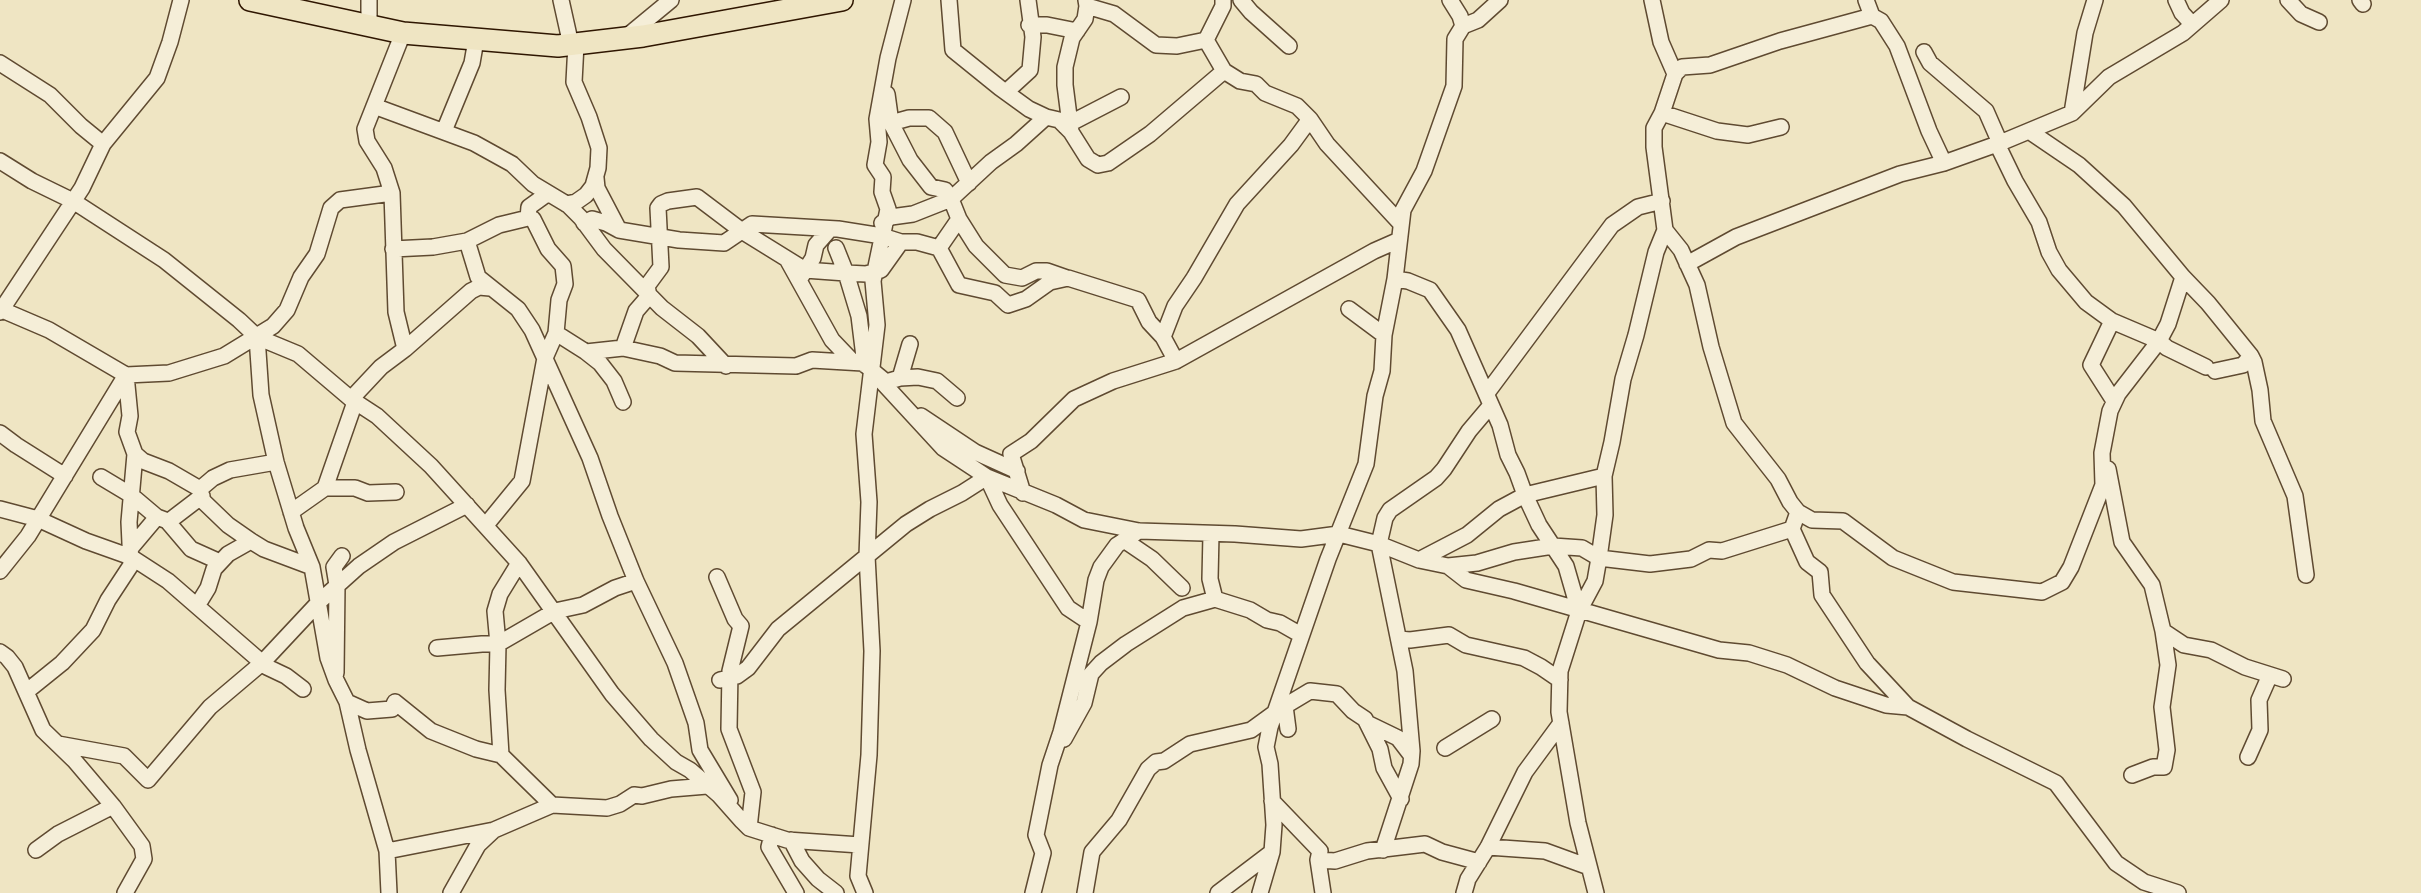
<!DOCTYPE html>
<html>
<head>
<meta charset="utf-8">
<style>
	body { margin:0 }
	canvas { display:block; background:#efe5c3 }
</style>
</head>
<body>
<canvas width="2421" height="893"></canvas>
<script>
const ctx = document.querySelector('canvas').getContext('2d');
ctx.lineJoin = 'round';
function toPath(rows) {
  const path = new Path2D();
  for (const r of rows) {
    path.moveTo(r[0], r[1]);
    for (let i = 2; i < r.length; i += 2) path.lineTo(r[i], r[i + 1]);
  }
  return path;
}
function trace(path, color, width, dash) {
  ctx.strokeStyle = color;
  ctx.lineWidth = width;
  ctx.lineCap = dash ? 'butt' : 'round';
  ctx.setLineDash(dash || []);
  ctx.stroke(path);
}
const minor = toPath([
	[561,0,571,45],
	[949,0,953,50,1000,88,1029,109,1046,117,1059,120,1071,132,1088,159,1098,165,1108,163,1150,134,1224,71],
	[1086,0,1087,6,1114,14,1156,45,1177,46,1206,40],
	[1241,0,1251,12,1289,46],
	[1652,0,1661,42,1675,74],
	[1866,0,1872,16,1881,21,1897,46,1929,131,1944,163],
	[2176,0,2182,13,2192,24],
	[2288,0,2301,14,2319,22],
	[2360,0,2363,4],
	[1872,16,1780,41,1710,65,1682,67,1675,74,1662,113,1654,128,1654,147,1665,230,1681,250,1697,285,1711,347,1734,423,1778,479,1790,502,1798,512,1812,520,1843,521,1893,558,1953,582,2042,592,2062,582,2071,567,2103,485,2102,453,2110,411,2118,394,2159,341,2168,324,2183,277],
	[1029,25,1047,25,1077,31],
	[369,26,369,0],
	[1463,26,1478,20,1500,0],
	[625,38,671,0],
	[1206,40,1224,71,1240,81,1256,84,1265,93,1297,106,1310,119,1327,144,1401,224],
	[1206,40,1223,6,1223,0],
	[1924,52,1930,63,1986,111,2000,143,2000,150,2015,181,2039,222,2049,252,2059,270,2086,302,2112,321,2159,341,2167,348,2206,367],
	[0,63,50,95,81,126,103,144],
	[1006,92,1030,70,1033,37,1028,0],
	[374,106,474,143,512,164,533,184,568,205,581,218,604,249,662,308,698,336,726,366],
	[1662,113,1717,131,1748,135,1781,127],
	[2072,113,2085,33,2095,0],
	[891,123,909,118,929,118,945,132,969,183],
	[1065,126,1121,97],
	[444,131,472,63,476,40],
	[2029,131,2079,165,2124,206,2183,277,2208,303,2251,356,2243,365,2215,371],
	[1071,132,1065,85,1065,67,1072,38,1085,19,1087,6],
	[0,161,32,181,73,201,164,260,239,320,257,337,261,395,276,462,296,528,312,567,328,658,336,680,347,702,358,750,387,851,389,893],
	[596,178,597,188,619,230],
	[566,204,576,202,586,195,593,186,598,168,599,148,589,117,574,82,576,44],
	[528,218,529,207,547,194],
	[959,219,976,246,1005,275,1022,278,1036,271,1047,271,1067,278],
	[584,223,592,219,606,223,619,230,679,240,724,243,752,224,838,229,882,236,901,242,917,242,939,248],
	[882,223,891,217,913,214,951,199,945,190,931,187,910,160,891,123,887,94],
	[467,241,478,277,518,309,532,330,590,458,610,516,636,581,675,663,696,723,700,750,730,800],
	[836,248,846,273,866,274,881,270,901,242],
	[939,248,959,285,995,293,1008,305,1026,299,1050,282,1068,278,1138,300,1149,322,1163,337,1176,361],
	[939,248,959,219,951,199,991,162,1016,144,1046,117],
	[393,249,433,247,467,241,499,225,528,218,533,219,548,249,563,266,565,284,559,300,556,333,545,358,522,481,486,525],
	[787,259,832,340,853,362],
	[1687,264,1736,237,1900,174,1944,163,2000,143,2072,113,2109,77,2183,33,2221,0],
	[801,277,813,258,816,245,830,229],
	[1395,279,1408,281,1430,290,1458,330,1500,425,1508,455,1517,473,1525,495,1539,525,1566,566,1579,611],
	[649,296,647,286,661,267,658,208,661,204,668,201,697,197,742,231,805,270,846,273,859,316,865,365],
	[0,309,49,330,126,375,169,373,224,356,273,326,287,310,301,277,317,254,331,208,340,200,392,193],
	[1349,309,1384,335],
	[0,312,82,188,103,144,157,78,170,42,181,0],
	[2112,321,2091,365,2114,401],
	[556,333,586,352,623,348,660,356,675,363,796,366,812,360,863,363,886,382,900,378,918,377,937,381,957,398],
	[257,337,298,354,351,399,377,416,431,466,519,563,612,694,651,739,676,762,690,770,719,795,742,821,749,828,787,840,860,845],
	[1163,337,1175,306,1194,278,1237,204,1291,145,1310,119],
	[623,348,636,311,649,296],
	[405,349,471,291,479,287,490,288],
	[586,352,600,363,614,381,623,402],
	[2251,356,2254,362,2260,390,2263,421,2295,496,2306,575],
	[872,371,943,448,987,477,1056,505,1084,520,1139,531,1235,534,1301,539,1339,534,1379,544,1419,560,1448,566,1466,580,1514,591,1719,650,1749,653,1787,665,1835,688,1886,705,1908,707],
	[126,375,130,416,127,432,135,454,143,461,169,471,200,489,203,501,228,525,251,541,264,549,312,567],
	[900,378,910,344],
	[1487,393,1612,225,1638,207,1662,201],
	[351,399,381,367,405,349,396,312,392,193,384,168,367,141,365,129,403,33],
	[921,416,975,452,1017,471],
	[0,433,16,445,65,476],
	[2108,469,2122,542,2152,585,2163,631],
	[101,477,131,495,157,517],
	[987,477,1000,505,1068,608,1089,622],
	[325,488,355,488,368,493,396,492],
	[200,489,213,478,230,470,276,462],
	[1023,493,1011,454,1031,441,1074,399,1113,381,1176,361,1374,251,1399,240],
	[202,496,168,522,191,549,220,562],
	[0,509,38,519,86,541,131,557,168,581,267,667,286,676,303,689],
	[291,512,325,488,355,402],
	[1792,529,1807,562,1820,572,1822,595,1867,663,1908,707,1967,739,2056,783,2116,863,2144,882,2178,893],
	[1211,534,1210,579,1215,599],
	[1124,540,1152,559,1182,588],
	[130,549,157,517,165,520],
	[1419,560,1467,535,1499,509,1525,495,1604,476],
	[1448,566,1477,563,1514,552,1553,546,1582,548,1599,558,1605,515,1604,476,1612,442,1623,379,1636,335,1656,252,1665,230],
	[0,571,28,536,126,375],
	[717,577,735,619,741,626,730,671,729,729,753,792,749,828],
	[197,606,208,588,214,569,228,554,251,541],
	[1399,639,1410,640,1449,635,1466,645,1524,658,1541,667,1560,680],
	[437,648,482,644,498,644,555,611,583,605,615,588,636,581],
	[0,652,7,657,15,667,43,730,74,760,113,806,142,846,144,859,125,893],
	[336,673,337,585,334,567,342,556],
	[720,680,737,676,748,668,778,629,906,524,930,509,962,493,987,477],
	[26,692,62,663,93,630,108,600,131,565,129,522,135,454],
	[347,702,367,711,392,709,395,702,431,731,476,749,501,755,552,805],
	[1367,723,1398,738,1411,755],
	[1288,729,1285,706,1310,691,1337,694,1353,711,1365,719,1380,749,1384,768,1401,799],
	[1064,739,1084,703,1091,674,1101,663,1126,644,1183,608,1215,599,1250,610,1267,620,1280,623,1301,635],
	[58,744,124,756,148,780,210,707,262,663,320,601,359,566,394,542,467,505],
	[1445,748,1492,719],
	[501,755,497,690,498,644,495,611,500,594,519,563],
	[2248,757,2260,730,2259,700,2270,675],
	[2132,775,2153,767,2164,767,2167,750,2162,707,2168,665,2163,631,2184,645,2211,650,2245,667,2283,679],
	[1272,801,1320,851,1318,860,1323,893],
	[772,835,769,847,796,893],
	[791,840,802,861,818,879,836,893],
	[1488,847,1545,851,1589,867],
	[36,850,58,834,113,806],
	[1383,850,1411,764,1412,751,1405,671,1379,544,1385,518,1390,510,1436,478,1444,469,1469,431,1491,405],
	[387,851,494,830,552,805,607,808,620,804,634,795,642,796,671,789,707,786],
	[1318,860,1335,861,1367,851,1425,844,1442,852,1479,862],
	[451,893,478,845,494,830],
	[865,893,858,876,869,755,872,651,867,556,869,502,864,434,877,325,873,281,888,209,882,192,883,177,875,165,879,142,877,119,888,58,903,0],
	[1033,893,1043,853,1036,835,1050,765,1061,732,1089,622,1096,580,1101,567,1117,545,1139,531],
	[1085,893,1092,852,1119,820,1148,769,1156,762,1164,761,1190,744,1251,730,1273,714],
	[1218,893,1272,852],
	[1260,893,1272,852,1274,825,1270,764,1266,747,1270,727,1328,559,1366,464,1375,396,1382,371,1384,335,1395,279,1403,210,1424,171,1454,86,1455,39,1463,26,1460,16,1450,0],
	[1464,893,1468,879,1488,847,1525,772,1561,723],
	[1596,893,1578,823,1559,712,1560,671,1579,611,1595,581,1599,558,1650,564,1691,559,1709,550,1722,551,1792,529,1798,512]
]);
const highway = toPath([
	[250,0,403,33,558,46,643,36,842,0]
]);
trace(minor, '#5f4a31', 18);
trace(highway, '#2f1600', 24);
trace(minor, '#f5eed8', 15);
trace(highway, '#efe5c3', 21);
</script>
</body>
</html>
